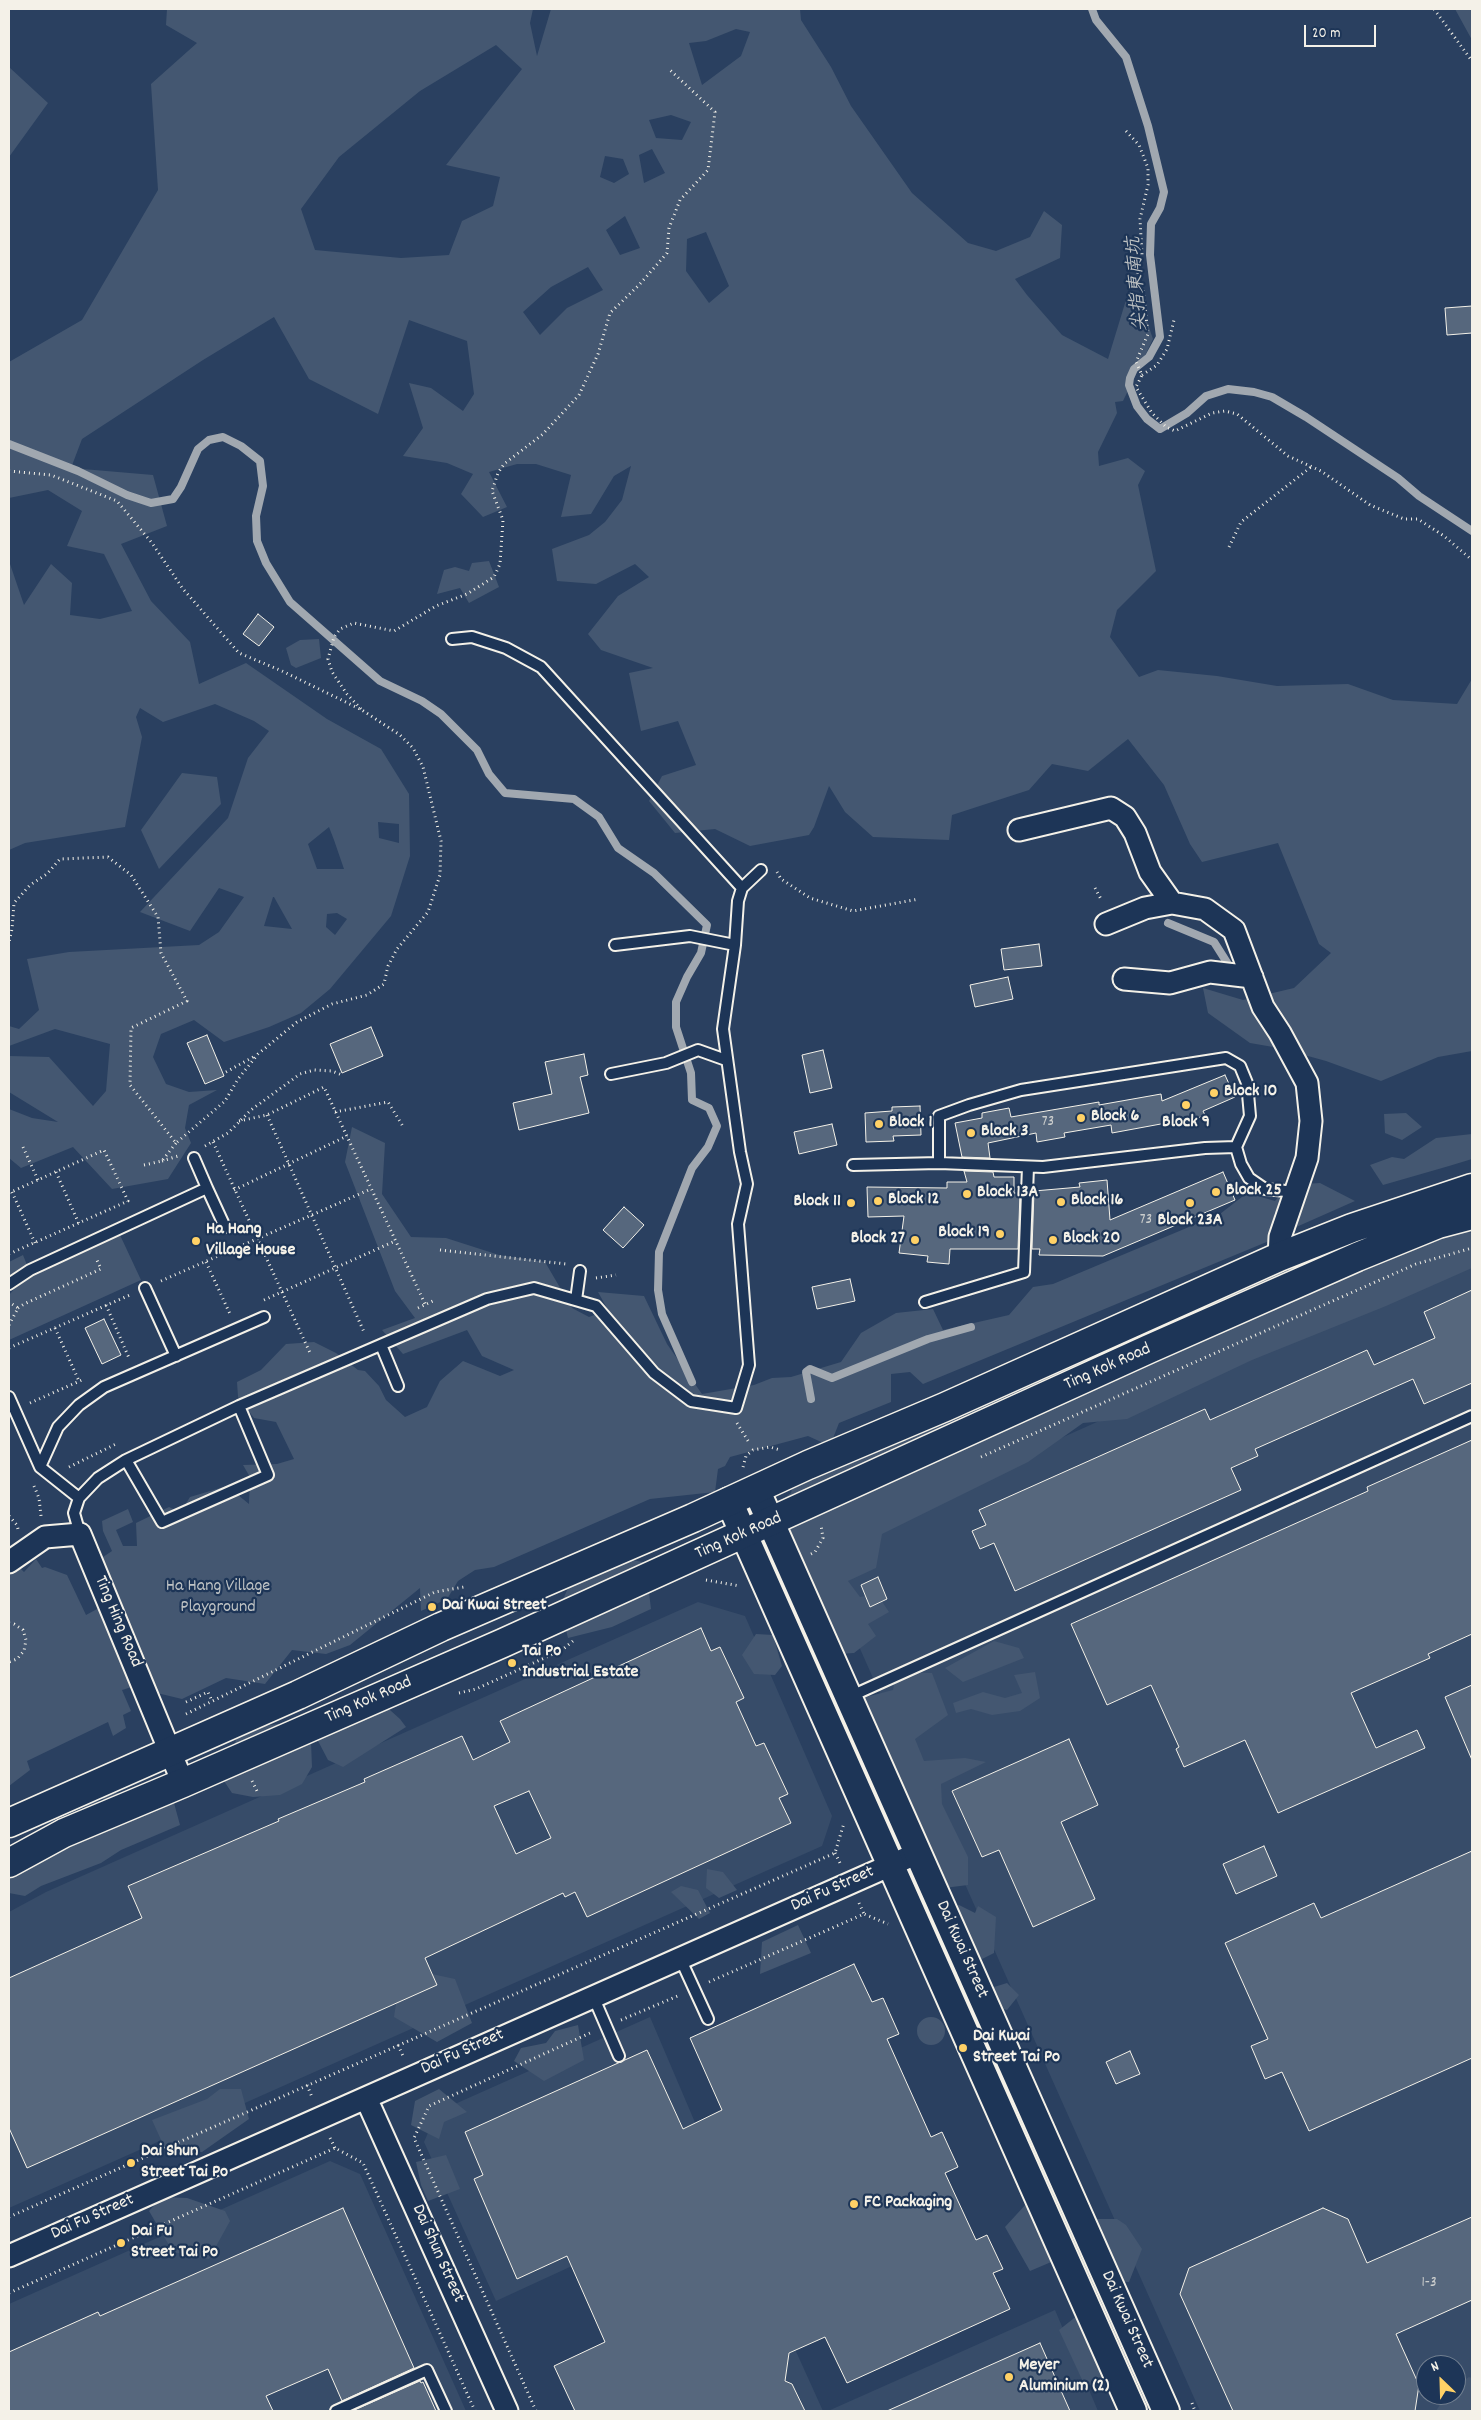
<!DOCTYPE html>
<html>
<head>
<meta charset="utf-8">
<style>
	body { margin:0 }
	#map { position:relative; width:1481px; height:2420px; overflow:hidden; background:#2a4060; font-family:Dekko,sans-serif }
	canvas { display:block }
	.frame { position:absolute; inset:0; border:10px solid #f4f1e8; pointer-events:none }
	.north { position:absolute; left:1416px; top:2355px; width:50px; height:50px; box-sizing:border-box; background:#1d3557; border:1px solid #738091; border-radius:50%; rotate:336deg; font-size:14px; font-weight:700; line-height:20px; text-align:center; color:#f4f1e8 }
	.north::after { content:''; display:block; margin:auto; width:18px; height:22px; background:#ffd166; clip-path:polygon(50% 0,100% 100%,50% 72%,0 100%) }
	.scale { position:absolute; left:1304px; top:25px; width:72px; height:22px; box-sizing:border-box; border:2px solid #f4f1e8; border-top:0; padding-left:6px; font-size:15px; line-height:18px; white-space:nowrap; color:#f4f1e8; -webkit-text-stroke:4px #1d3557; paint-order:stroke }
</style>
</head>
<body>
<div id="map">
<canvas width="1481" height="2420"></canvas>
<div class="frame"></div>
<div class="north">N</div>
<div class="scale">20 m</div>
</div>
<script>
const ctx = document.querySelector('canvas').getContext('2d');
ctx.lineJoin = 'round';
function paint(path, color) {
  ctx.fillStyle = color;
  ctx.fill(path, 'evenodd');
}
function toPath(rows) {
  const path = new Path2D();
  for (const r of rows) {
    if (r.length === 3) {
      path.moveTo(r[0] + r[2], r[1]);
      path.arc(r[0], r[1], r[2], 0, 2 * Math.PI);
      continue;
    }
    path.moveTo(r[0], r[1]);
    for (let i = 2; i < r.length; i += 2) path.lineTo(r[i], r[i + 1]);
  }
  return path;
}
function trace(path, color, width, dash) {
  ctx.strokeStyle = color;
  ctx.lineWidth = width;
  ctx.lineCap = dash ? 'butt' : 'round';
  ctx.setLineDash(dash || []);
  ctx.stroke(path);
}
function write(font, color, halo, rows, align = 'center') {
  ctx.font = font + ' Dekko,"LXGW WenKai TC",sans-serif';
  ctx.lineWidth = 4.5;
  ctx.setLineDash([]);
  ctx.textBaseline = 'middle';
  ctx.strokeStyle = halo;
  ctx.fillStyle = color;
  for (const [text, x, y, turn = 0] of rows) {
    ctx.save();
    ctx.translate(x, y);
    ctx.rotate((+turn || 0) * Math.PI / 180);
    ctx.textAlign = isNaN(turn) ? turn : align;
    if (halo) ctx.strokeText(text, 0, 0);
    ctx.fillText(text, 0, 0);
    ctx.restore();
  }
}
paint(toPath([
	[1472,1255,1472,2411,1200,2411,828,1577,850,1532],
	[1426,2365,1456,2365,1456,2395,1426,2395],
	[698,1602,745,1616,832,1816,822,1846,9,2208,9,1912,46,1892],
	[650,2017,726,2195,496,2301,424,2142,437,2112],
	[330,2161,360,2174,466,2411,9,2411,9,2304],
	[1055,2310,1098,2411,828,2411],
	[794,2347,823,2411,652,2411]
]), '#374c69');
paint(toPath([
	[167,9,533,9,530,23,537,56,551,9,800,9,801,20,831,67,851,106,912,193,968,243,996,251,1030,237,1044,211,1062,225,1060,258,1015,279,1027,295,1062,335,1108,359,1126,300,1137,293,1153,339,1123,401,1115,402,1117,413,1098,452,1099,466,1128,458,1145,471,1138,485,1156,571,1117,610,1110,637,1139,677,1158,670,1217,676,1277,686,1348,684,1393,700,1457,704,1472,679,1472,1051,1438,1057,1381,1081,1326,1061,1279,1048,1250,1043,1208,1013,1203,988,1243,1000,1294,988,1331,953,1319,944,1278,843,1202,862,1190,844,1164,785,1128,739,1088,771,1052,764,1029,790,952,815,949,840,873,837,845,812,829,786,814,827,809,835,750,846,715,829,675,833,649,801,662,776,696,765,678,721,641,731,629,673,653,668,601,650,588,634,618,596,649,577,635,564,596,584,557,581,552,549,589,535,605,522,622,500,631,466,614,476,591,514,561,517,571,475,536,464,517,464,489,472,507,507,483,517,461,494,473,474,447,463,403,456,423,428,409,383,431,388,463,411,474,394,467,341,409,320,378,414,309,379,274,317,203,360,82,439,71,468,153,475,167,526,121,544,151,601,190,642,199,684,246,663,327,719,381,749,409,794,410,856,391,916,330,989,301,1013,269,1027,224,1042,194,1020,161,1034,153,1057,166,1084,189,1092,217,1090,189,1105,185,1128,191,1143,168,1179,112,1189,73,1147,21,1168,9,1158,9,1109,32,1118,58,1122,9,1092,9,1056,49,1057,93,1106,106,1091,110,1044,55,1029,9,1046,9,1026,19,1029,39,1010,27,959,69,952,199,945,219,932,244,897,219,888,190,931,140,912,228,818,248,758,269,731,254,721,215,704,163,722,140,708,136,717,142,737,125,827,25,843,9,850,9,561,24,605,51,564,72,583,70,615,100,619,132,611,104,554,67,546,82,511,48,490,9,498,9,362,82,320,158,190,151,84,197,43,166,25],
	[736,29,750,32,741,56,702,85,689,43,706,41],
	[496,45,522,69,446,165,500,177,493,206,462,221,449,255,401,258,315,250,301,209,339,157,420,91],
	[671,115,691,122,682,140,656,138,649,120],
	[652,149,665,173,644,183,639,155],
	[605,156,623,159,629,174,614,183,600,177],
	[625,216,640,248,620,255,606,230],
	[706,232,729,286,709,303,686,271,687,239],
	[588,267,603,290,567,308,540,335,523,312,551,287],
	[378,822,399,824,399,843,379,838],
	[329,827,334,840,344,869,317,869,308,844],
	[273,897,274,897,292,929,264,926],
	[337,913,347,919,335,935,326,927,327,914],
	[1455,9,1472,9,1472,40],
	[9,67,48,103,9,157],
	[489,561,499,587,469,603,460,588,437,594,444,570,455,567,469,571,472,563],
	[319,639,321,658,296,668,291,665,286,648,300,640],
	[182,773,217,777,221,804,159,869,141,830],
	[1406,1113,1422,1127,1402,1140,1385,1133,1384,1114],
	[352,1127,385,1143,382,1194,411,1237,446,1238,499,1255,545,1262,572,1308,589,1317,608,1310,598,1292,644,1296,667,1344,702,1394,754,1385,772,1378,791,1377,841,1362,861,1333,896,1313,933,1309,943,1330,1009,1315,1033,1287,1053,1284,1220,1214,1247,1193,1275,1201,1289,1185,1320,1183,1355,1201,1294,1228,1275,1212,1269,1241,923,1384,910,1372,891,1374,891,1402,839,1423,830,1446,808,1436,730,1457,725,1466,718,1469,715,1492,650,1499,494,1567,475,1570,458,1581,447,1599,421,1611,420,1588,350,1645,326,1654,292,1650,265,1684,226,1678,182,1699,132,1687,122,1690,131,1711,123,1715,126,1728,113,1736,108,1722,27,1761,30,1770,9,1786,9,1575,18,1566,24,1572,36,1559,42,1568,45,1567,67,1575,86,1615,99,1608,97,1561,112,1551,103,1531,102,1521,128,1509,133,1522,116,1530,123,1546,137,1546,136,1523,169,1507,183,1514,182,1510,190,1497,227,1486,249,1504,250,1477,243,1465,277,1464,294,1459,276,1422,254,1418,238,1397,237,1382,261,1370,286,1344,314,1342,336,1353,358,1370,365,1371,379,1386,386,1400,405,1417,427,1407,440,1381,463,1361,500,1376,514,1370,482,1356,467,1330,403,1354,382,1330,415,1318,395,1291,345,1162],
	[1472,1134,1472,1159,1449,1166,1383,1185,1370,1165,1392,1157,1404,1159,1436,1138],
	[1349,1226,1369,1238,1451,1226,1472,1233,1472,1268,1386,1306,1252,1360,1127,1419,1083,1423,1028,1462,882,1534,876,1568,848,1581,860,1597,877,1594,889,1612,868,1624,876,1636,854,1653,824,1655,769,1510,791,1493,798,1465,1074,1361,1109,1350,1115,1325,1160,1322,1184,1331,1225,1319,1257,1281,1259,1267,1280,1273,1307,1264,1350,1243],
	[120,1235,141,1280,9,1340,9,1295,17,1286,32,1276],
	[23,1255,27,1265,9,1276,9,1262],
	[628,1559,652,1564,648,1584,651,1609,612,1627,568,1638,560,1606,573,1577],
	[756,1634,773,1635,782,1666,775,1675,754,1674,742,1655],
	[994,1641,1019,1648,1024,1658,963,1682,945,1668],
	[896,1672,932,1673,948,1715,915,1739,924,1761,965,1758,986,1762,941,1784,942,1804,968,1857,968,1885,936,1889,866,1758,851,1753,827,1704,840,1684,862,1698,893,1690],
	[1035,1672,1040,1698,1020,1711,992,1715,971,1709,956,1713,953,1703,983,1692,1005,1698,1022,1693,1014,1675],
	[381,1702,400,1719,406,1727,343,1767,328,1760,317,1739],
	[278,1724,293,1726,311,1742,312,1767,302,1784,280,1795,253,1797,232,1793,220,1775,233,1755,237,1733,258,1727],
	[108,1789,132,1799,149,1791,174,1803,180,1825,121,1850,101,1863,41,1886,25,1896,9,1893,9,1857,36,1836,42,1828,82,1811,89,1802,102,1801],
	[707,1869,723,1872,737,1890,719,1898,706,1888],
	[681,1886,698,1890,710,1913,699,1919,671,1892],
	[959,1905,975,1913,978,1906,996,1917,994,1953,974,1963,945,1912],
	[798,1925,811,1953,760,1974,762,1942],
	[418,1971,455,1979,472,2023,437,2042,394,2017,400,1976],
	[1007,1983,1019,1995,1007,2010,994,2006,994,1987],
	[931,2031,14],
	[578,2025,584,2060,544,2081,514,2061,521,2048,546,2043,555,2031],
	[220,2089,241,2089,249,2119,202,2152,167,2153,152,2120,207,2099],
	[439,2089,467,2112,444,2122,439,2139,411,2125,415,2101],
	[446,2155,460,2189,428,2201,421,2185,416,2162],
	[162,2197,187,2198,225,2211,230,2221,209,2259,173,2252,149,2211],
	[1027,2203,1063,2257,1030,2271,1005,2227],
	[1096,2219,1117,2219,1126,2225,1142,2249,1129,2282,1107,2281,1084,2235],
	[1078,2315,1121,2380,1085,2386,1059,2330],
	[1469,2377,1472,2378,1472,2411,1436,2411,1446,2395,1456,2395,1456,2386]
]), '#445771');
trace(toPath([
	[1092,9,1096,20,1126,57,1148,126,1164,192,1160,208,1151,224,1150,255,1160,337,1149,357,1134,369,1130,378,1129,385,1137,406,1147,419,1160,429,1187,413,1206,396,1228,389,1254,392,1272,397,1306,417,1398,478,1419,496,1472,531],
	[9,444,78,471,127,495,151,503,173,499,181,487,198,449,209,440,223,437,241,446,260,461,263,486,256,516,257,541,266,563,290,602,380,681,422,701,441,714,477,750,489,774,505,793,574,799,599,817,618,848,654,873,707,925,701,953,687,977,676,1002,676,1027,691,1073,692,1100,709,1108,717,1126,708,1147,692,1168,659,1252,658,1290,662,1314,692,1382],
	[1168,923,1214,942,1233,972],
	[811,1399,806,1372,810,1369,832,1378,928,1339,971,1327]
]), '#a1a8b0', 8);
const building = toPath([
	[1472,306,1472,333,1447,335,1445,308,1472,306],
	[258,614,274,627,259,646,243,634,258,614],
	[1039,944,1042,966,1004,970,1001,949,1039,944],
	[1008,977,1013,999,975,1007,970,985,1008,977],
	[371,1027,383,1056,342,1073,330,1044,371,1027],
	[207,1035,224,1076,205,1084,187,1043,207,1035],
	[823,1050,832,1088,810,1093,802,1055,823,1050],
	[584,1054,588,1075,580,1077,589,1113,519,1130,513,1103,552,1094,545,1062,584,1054],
	[1225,1075,1235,1097,1203,1111,1205,1115,1179,1126,1177,1121,1112,1133,1111,1125,1064,1133,1065,1137,1037,1142,1036,1133,988,1143,990,1158,962,1157,955,1123,982,1118,982,1113,1009,1108,1011,1117,1099,1102,1099,1105,1161,1094,1162,1101,1225,1075],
	[920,1106,921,1135,893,1136,894,1141,866,1142,865,1113,892,1111,892,1107,920,1106],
	[832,1124,837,1145,799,1154,794,1132,832,1124],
	[964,1171,993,1172,994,1177,1014,1177,1014,1193,1020,1193,1018,1249,950,1249,949,1264,927,1262,928,1256,899,1253,904,1216,868,1217,867,1187,947,1188,947,1182,967,1182,964,1171],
	[1223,1172,1235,1200,1103,1256,1039,1255,1040,1249,1032,1249,1034,1191,1080,1187,1079,1183,1107,1180,1110,1220,1223,1172],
	[624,1207,644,1225,623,1248,603,1230,624,1207],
	[850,1279,855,1301,817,1309,812,1287,850,1279],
	[1472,1290,1472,1383,1424,1404,1413,1379,1255,1449,1258,1456,1231,1468,1241,1490,1015,1591,994,1543,980,1549,972,1531,986,1525,979,1510,1205,1409,1210,1420,1367,1350,1374,1365,1435,1338,1424,1312,1472,1290],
	[104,1319,121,1355,102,1364,85,1328,104,1319],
	[1472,1440,1472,1634,1428,1654,1430,1658,1351,1693,1376,1748,1417,1730,1425,1748,1278,1813,1245,1740,1184,1767,1176,1749,1179,1747,1151,1685,1107,1705,1071,1624,1368,1491,1367,1487,1472,1440],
	[878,1577,887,1599,870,1607,861,1585,878,1577],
	[701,1628,711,1651,720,1647,744,1698,736,1702,756,1746,764,1743,788,1794,779,1798,791,1823,587,1917,575,1892,565,1897,563,1893,425,1958,437,1985,27,2168,9,2128,9,1978,142,1918,128,1886,279,1821,278,1819,365,1782,364,1779,462,1736,473,1760,510,1742,500,1721,701,1628],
	[529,1791,551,1838,516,1854,494,1806,529,1791],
	[1472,1685,1472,1760,1445,1697,1472,1685],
	[1069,1739,1098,1805,1061,1822,1095,1899,1033,1927,999,1850,982,1857,952,1791,1069,1739],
	[1264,1846,1277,1876,1236,1894,1223,1864,1264,1846],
	[1472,1851,1472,2058,1309,2131,1282,2072,1265,2079,1251,2046,1268,2039,1225,1943,1314,1903,1321,1918,1472,1851],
	[854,1964,872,2002,883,1998,899,2034,887,2039,931,2137,942,2132,958,2167,945,2173,976,2240,987,2235,1003,2269,993,2273,1010,2309,847,2383,825,2337,789,2353,785,2381,792,2384,805,2411,575,2411,554,2366,605,2342,567,2256,517,2279,474,2179,483,2175,465,2132,647,2050,683,2129,722,2110,690,2038,854,1964],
	[1130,2051,1140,2074,1116,2084,1106,2062,1130,2051],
	[343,2208,414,2368,342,2401,328,2369,266,2396,273,2411,9,2411,9,2352,98,2312,100,2316,343,2208],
	[1323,2208,1348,2219,1367,2263,1472,2217,1472,2300,1396,2334,1419,2385,1415,2411,1233,2411,1180,2294,1189,2268,1323,2208],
	[1040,2343,1070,2411,887,2411,1040,2343],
	[420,2381,421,2383,423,2382,436,2411,352,2411,420,2381]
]);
paint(building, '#56677d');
trace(building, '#f4f1e8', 1);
const service = toPath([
	[452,639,472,637,506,648,541,667,742,888],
	[615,945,690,936,735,945],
	[611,1074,666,1063,698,1050,726,1060],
	[939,1163,939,1116,969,1105,1021,1090,1226,1058,1240,1066,1247,1083,1250,1116,1236,1147,1241,1164,1249,1178,1265,1189,1296,1192],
	[853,1165,939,1163,1043,1167,1205,1148,1236,1147],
	[207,1188,225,1227],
	[9,1284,30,1270,207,1188,194,1158],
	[145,1288,176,1356],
	[576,1300,580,1271],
	[925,1302,1024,1272,1028,1167],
	[381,1345,398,1386],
	[9,1397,40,1467,79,1498],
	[126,1460,162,1522,268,1475,239,1406],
	[40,1467,58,1427,79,1405,104,1387,264,1317],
	[80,1534,74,1513,79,1498,98,1478,126,1460,239,1406,487,1299,534,1288,596,1306,654,1373,691,1401,736,1408,749,1365,738,1224,747,1184,740,1152,723,1029,735,945,738,901,742,888,761,870],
	[849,1697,1472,1416],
	[680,1958,708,2019],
	[593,1996,619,2056],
	[336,2411,427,2370,446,2411]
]);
const minor = toPath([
	[1019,830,1111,808,1125,817,1135,833,1150,872,1172,903,1205,909,1234,930,1263,1007,1280,1033,1307,1083,1311,1121,1307,1158,1280,1237,1279,1257],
	[1106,924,1145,908,1172,903],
	[1124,979,1170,983,1210,972,1252,977],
	[9,1562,45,1537,80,1534,183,1783],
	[366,2098,507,2411],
	[9,2256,918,1853]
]);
const tertiary = toPath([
	[756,1489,1166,2411],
	[729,1501,1133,2411]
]);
const primary = toPath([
	[9,1823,298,1695,441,1627,693,1518,808,1465,945,1407,1279,1257,1352,1228,1472,1188],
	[9,1863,64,1833,183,1783,503,1643,1149,1349,1357,1257,1438,1224,1472,1215]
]);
trace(service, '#f4f1e8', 14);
trace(minor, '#f4f1e8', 25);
trace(tertiary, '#f4f1e8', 30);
trace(primary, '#f4f1e8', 31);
trace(toPath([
	[1434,9,1472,61],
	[1126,131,1139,145,1148,168,1148,185,1140,219,1142,255,1136,280,1143,289,1148,334,1136,362,1142,375,1136,387,1152,413,1166,427,1175,431,1212,413,1225,411,1237,414,1288,456,1321,471,1370,505,1404,519,1418,519,1444,536,1472,560],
	[1142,375,1157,365,1167,349,1174,320],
	[9,471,51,475,117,501,152,543,183,589,239,653,282,671,362,710,400,735,413,748,423,767,441,841,440,875,428,912,397,949,388,966,384,984,367,995,332,1004,297,1022,258,1054,238,1079,225,1101,176,1143,130,1085,131,1028,187,1001,161,953,158,917,131,875,108,857,60,859,47,874,30,885,14,903,12,929,9,942],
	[1229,547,1241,522,1311,467],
	[361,709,347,694,332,672,328,659,334,637,340,629,354,623,394,631,436,606,467,594,494,577,500,564,503,520,492,491,498,473,504,464,543,434,579,395,598,354,610,313,639,285,667,253,669,228,680,200,708,170,715,112,670,70],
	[777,872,781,879,810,898,853,911,919,899],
	[1095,888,1102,901],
	[226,1072,255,1056],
	[335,1112,388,1102,404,1128],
	[267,1115,364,1332],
	[239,1121,267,1115,324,1087,425,1304],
	[213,1142,311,1355],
	[205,1146,228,1133,251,1110,300,1074,314,1070,332,1071,342,1075],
	[23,1147,38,1180],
	[162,1161,178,1156],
	[144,1165,162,1161,176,1143],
	[56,1172,79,1224],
	[234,1190,347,1136],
	[12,1192,35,1243],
	[9,1193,104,1150,128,1201,9,1254],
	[440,1250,566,1264],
	[206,1262,230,1314],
	[596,1278,616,1275],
	[161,1281,371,1189],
	[264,1300,395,1241],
	[106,1305,129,1358],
	[18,1308,24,1304,101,1269,96,1258],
	[418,1308,435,1300],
	[9,1325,18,1308,9,1302],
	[55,1328,79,1381],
	[9,1348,130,1295],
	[30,1403,82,1380],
	[737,1423,750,1444],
	[981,1457,1416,1264,1472,1248],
	[69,1467,116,1444],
	[743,1467,746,1456,753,1450,770,1447,780,1450],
	[34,1486,39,1498,41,1516],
	[9,1516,17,1525,18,1529],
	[811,1554,815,1552,823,1538,821,1525],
	[706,1580,740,1586],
	[9,1623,14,1624,23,1630,26,1640,24,1651,17,1659,9,1662],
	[459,1693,476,1689,562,1650,573,1641],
	[186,1702,208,1692,212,1701],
	[186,1714,435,1592,464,1587],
	[252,1781,257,1791],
	[835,1853,840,1863],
	[859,1903,864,1914],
	[709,1982,864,1914,888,1924],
	[621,2020,680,1995],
	[398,2045,403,2056],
	[307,2085,312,2097],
	[330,2138,335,2148],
	[9,2217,835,1853,844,1823],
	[9,2293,335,2148,363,2163,475,2411],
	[1192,2403,1195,2411],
	[536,2411,414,2138,429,2106,590,2033]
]), '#f4f1e8', 3, [1, 4]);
trace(service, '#1d3557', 10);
trace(minor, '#1d3557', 21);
trace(tertiary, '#1d3557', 26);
trace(primary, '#1d3557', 28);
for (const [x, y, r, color] of [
	[1214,1093,5,"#ffd166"],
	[1186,1105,5,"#ffd166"],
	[1081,1118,5,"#ffd166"],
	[879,1124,5,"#ffd166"],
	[971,1133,5,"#ffd166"],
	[1216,1192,5,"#ffd166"],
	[967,1194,5,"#ffd166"],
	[878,1201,5,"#ffd166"],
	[1061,1202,5,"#ffd166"],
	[851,1203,5,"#ffd166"],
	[1190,1203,5,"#ffd166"],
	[1000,1234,5,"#ffd166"],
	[915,1240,5,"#ffd166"],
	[1053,1240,5,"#ffd166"],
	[196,1241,5,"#ffd166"],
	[432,1607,5,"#ffd166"],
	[512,1663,5,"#ffd166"],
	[963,2048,5,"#ffd166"],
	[131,2163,5,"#ffd166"],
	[854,2204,5,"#ffd166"],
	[121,2243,5,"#ffd166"],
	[1009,2377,5,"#ffd166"]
]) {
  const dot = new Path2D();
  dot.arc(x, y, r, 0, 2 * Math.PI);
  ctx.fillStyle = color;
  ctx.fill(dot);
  trace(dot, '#1d3557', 2);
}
write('15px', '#cccecd', null, [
	["73",1048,1123],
	["73",1146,1221],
	["1-3",1429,2284]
]);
write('bold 18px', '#f4f1e8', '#1d3557', [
	["Block 10",1224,1093],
	["Block 6",1091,1118],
	["Block 1",889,1124],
	["Block 9",1186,1124,"center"],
	["Block 3",981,1133],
	["Block 25",1226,1192],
	["Block 13A",977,1194],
	["Block 12",888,1201],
	["Block 16",1071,1202],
	["Block 11",841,1203,"right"],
	["Block 23A",1190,1222,"center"],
	["Ha Hang",206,1231],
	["Village House",206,1252],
	["Block 19",990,1234,"right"],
	["Block 27",905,1240,"right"],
	["Block 20",1063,1240],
	["Dai Kwai Street",442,1607],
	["Tai Po",522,1653],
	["Industrial Estate",522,1674],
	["Dai Kwai",973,2038],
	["Street Tai Po",973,2059],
	["Dai Shun",141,2153],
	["Street Tai Po",141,2174],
	["FC Packaging",864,2204],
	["Dai Fu",131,2233],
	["Street Tai Po",131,2254],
	["Meyer",1019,2367],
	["Aluminium (2)",1019,2388]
], 'left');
write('18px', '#f4f1e8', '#1d3557', [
	["Ting Kok Road",1108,1368,-24],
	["Ting Kok Road",739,1537,-24],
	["Ting Hing Road",117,1622,67],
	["Ting Kok Road",369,1701,-24],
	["Dai Fu Street",833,1890,-24],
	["Dai Kwai Street",961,1950,66],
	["Dai Fu Street",463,2053,-24],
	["Dai Fu Street",93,2218,-24],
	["Dai Shun Street",437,2254,66],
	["Dai Kwai Street",1126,2320,66]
]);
write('18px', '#bfc3c4', '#1d3557', [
	["Ha Hang Village",218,1588],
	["Playground",218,1609]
]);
write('italic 19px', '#bdc1c2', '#1d3557', [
	["尖指東南坑",1139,284,-94]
]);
</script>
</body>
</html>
